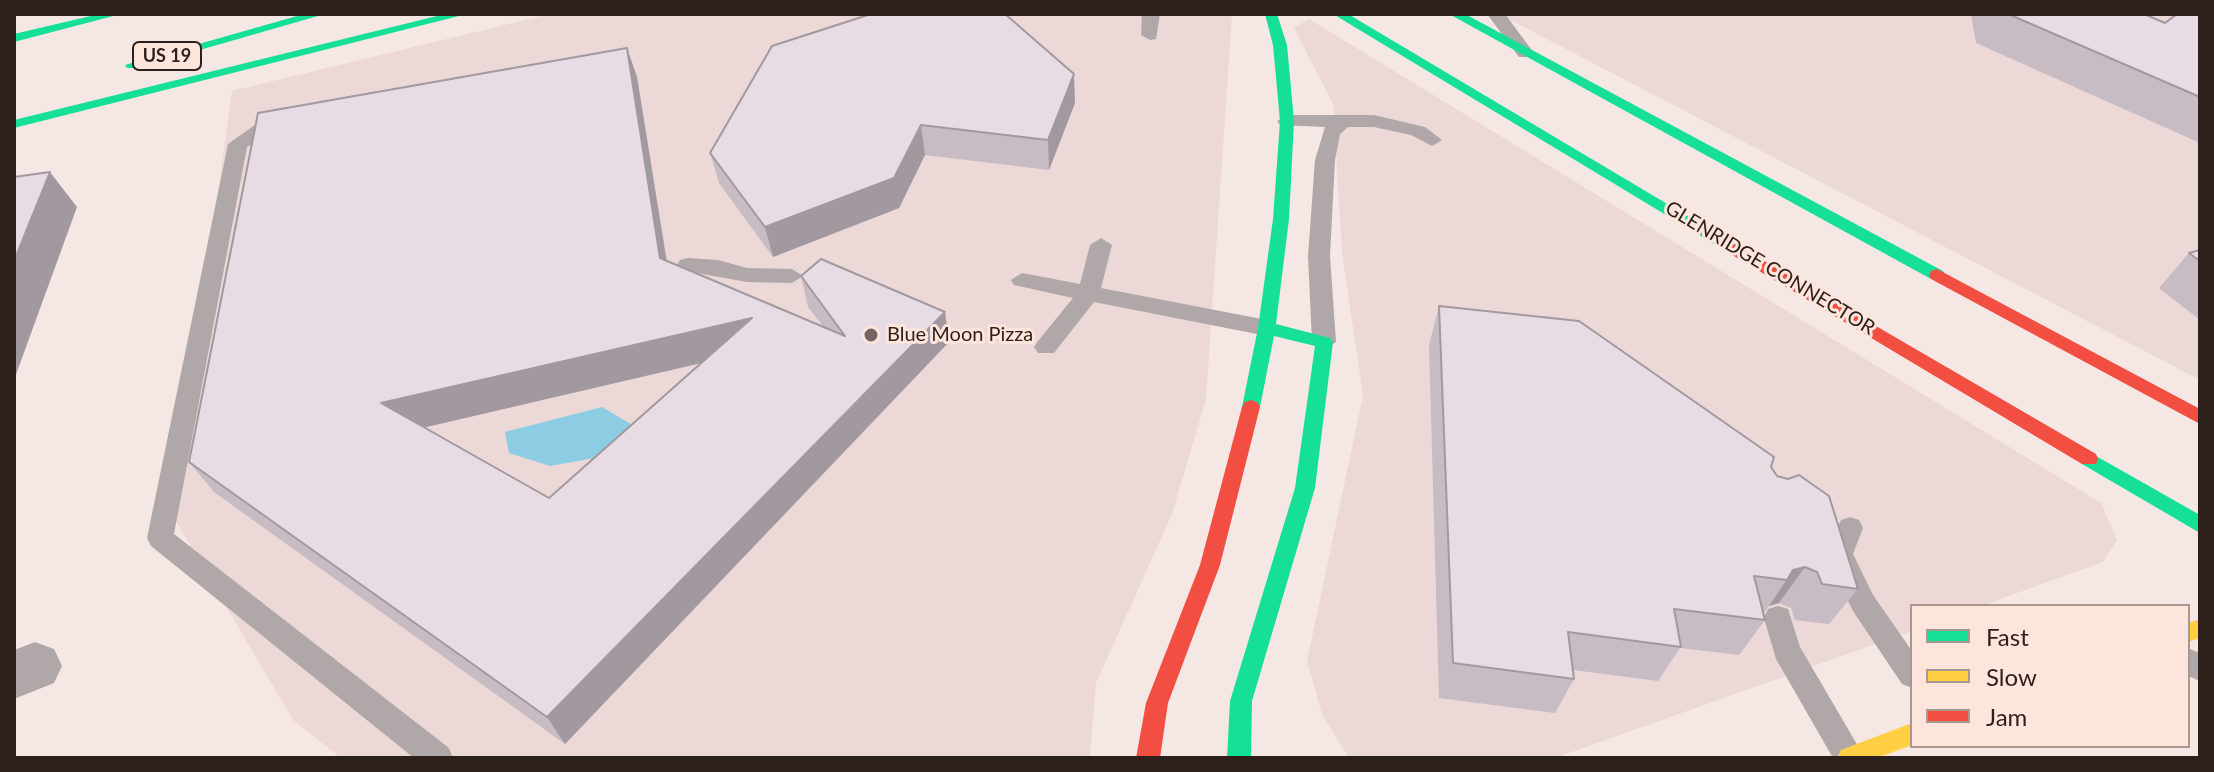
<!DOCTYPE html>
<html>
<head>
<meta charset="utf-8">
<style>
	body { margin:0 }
	#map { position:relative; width:2214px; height:772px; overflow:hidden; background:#f5e8e4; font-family:Lato,sans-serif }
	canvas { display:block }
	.frame { position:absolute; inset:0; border:16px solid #2d1f1a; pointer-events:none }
	.legend { position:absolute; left:1910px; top:604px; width:280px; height:144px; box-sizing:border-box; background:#fde5dc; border:2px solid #aa968e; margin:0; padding:10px 14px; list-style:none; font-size:24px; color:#2d1f1a }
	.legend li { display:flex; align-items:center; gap:16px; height:40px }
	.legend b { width:40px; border:2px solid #aa968e }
</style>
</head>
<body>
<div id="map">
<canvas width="2214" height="772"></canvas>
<div class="frame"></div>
<ul class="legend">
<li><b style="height:10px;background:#16e098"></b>Fast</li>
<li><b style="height:10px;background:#ffcf43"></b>Slow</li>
<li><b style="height:10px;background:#f24e42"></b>Jam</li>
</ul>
</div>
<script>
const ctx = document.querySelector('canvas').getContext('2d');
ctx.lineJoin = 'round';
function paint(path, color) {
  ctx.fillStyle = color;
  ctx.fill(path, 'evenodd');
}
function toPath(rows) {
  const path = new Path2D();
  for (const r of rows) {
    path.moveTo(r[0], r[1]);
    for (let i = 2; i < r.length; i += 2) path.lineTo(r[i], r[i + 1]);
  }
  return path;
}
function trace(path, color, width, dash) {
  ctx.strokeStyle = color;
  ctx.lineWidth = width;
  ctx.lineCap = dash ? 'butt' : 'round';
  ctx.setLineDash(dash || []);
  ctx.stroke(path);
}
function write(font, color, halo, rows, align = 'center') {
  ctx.font = font + ' Lato,sans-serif';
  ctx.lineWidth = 6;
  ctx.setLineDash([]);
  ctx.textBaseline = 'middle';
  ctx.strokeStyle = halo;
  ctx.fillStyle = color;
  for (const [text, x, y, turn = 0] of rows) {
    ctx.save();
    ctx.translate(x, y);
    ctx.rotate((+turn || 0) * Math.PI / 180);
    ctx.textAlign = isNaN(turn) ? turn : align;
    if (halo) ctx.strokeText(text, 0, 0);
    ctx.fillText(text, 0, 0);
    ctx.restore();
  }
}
paint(toPath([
	[550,14,1232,14,1206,399,1172,514,1096,683,1090,758,341,758,293,720,173,516,232,91],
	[1499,14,2200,14,2200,380],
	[1309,19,2101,503,2117,540,2103,562,1981,606,1912,606,1912,631,1555,758,1349,758,1322,714,1307,661,1363,395,1342,253,1333,104,1294,28]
]), '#ecd8d6');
paint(toPath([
	[602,407,639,429,594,458,550,466,509,453,505,432]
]), '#8dcde3');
paint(toPath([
	[1142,14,1160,14,1156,39,1150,40,1141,35,1142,14],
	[1487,14,1505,14,1534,53,1531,57,1519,57,1487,14],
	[1287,115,1374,115,1425,127,1442,140,1432,146,1411,135,1374,127,1348,127,1340,134,1335,160,1330,256,1336,342,1324,350,1312,342,1308,256,1315,160,1325,127,1280,125,1277,121,1287,115],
	[282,117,292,123,289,127,272,131,247,147,174,534,449,748,453,758,414,758,151,546,147,538,228,144,259,122,282,117],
	[1101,238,1112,245,1101,288,1267,320,1278,328,1267,336,1094,302,1054,353,1038,353,1034,347,1038,341,1073,298,1014,285,1011,280,1022,273,1080,284,1090,245,1101,238],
	[688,258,718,260,747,268,792,269,803,276,792,283,747,282,680,270,677,265,680,260,688,258],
	[1850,517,1859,520,1863,528,1853,554,1873,595,1912,651,1912,688,1902,684,1853,611,1825,554,1841,520,1850,517],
	[1778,606,1788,609,1800,647,1865,758,1833,758,1776,659,1764,618,1768,609,1778,606],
	[2188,648,2200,653,2200,681,2188,676,2188,648]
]), '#b0a8a8');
paint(toPath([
	[35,642,54,649,62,666,54,683,14,699,14,650,35,642]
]), '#b0a8a8');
paint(toPath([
	[99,14,121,14,14,42,14,34,99,14],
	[304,14,325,14,137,68,127,68,125,65,304,14],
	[445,14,467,14,14,128,14,120,445,14],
	[1265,14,1277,14,1287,45,1294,121,1289,219,1276,324,1330,338,1333,342,1315,488,1252,701,1251,758,1227,758,1230,701,1295,488,1315,346,1274,336,1260,407,1257,412,1251,414,1245,412,1242,407,1258,328,1273,219,1280,121,1273,45,1265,14],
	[1333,14,1348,14,1743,249,1735,254,1729,253,1333,14],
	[1449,14,1465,14,1943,271,1945,275,1943,279,1931,279,1449,14],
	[2089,452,2200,515,2200,533,2082,464,2080,459,2082,454,2089,452]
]), '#16e098');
paint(toPath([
	[2200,619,2200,638,2188,642,2188,623,2200,619],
	[1912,723,1912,745,1877,758,1837,758,1841,750,1912,723]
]), '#ffcf43');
paint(toPath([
	[1735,244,2096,454,2098,459,2096,464,2082,464,1729,253,1727,249,1735,244],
	[1937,269,2200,409,2200,424,1931,279,1929,275,1931,271,1937,269],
	[1251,400,1257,402,1260,407,1220,565,1168,703,1160,758,1136,758,1146,703,1200,565,1242,407,1245,402,1251,400]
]), '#f24e42');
paint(toPath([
	[1971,14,2144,14,2165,23,2200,14,2200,143,1976,43],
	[637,77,667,261,823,326,808,307,801,276,945,312,949,342,565,744,214,492,189,462],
	[702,363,549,498,425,427],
	[1075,103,1049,170,925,155,899,208,773,257,719,183,710,153],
	[2200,250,2200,320,2159,288,2189,253],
	[1439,306,1771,467,1858,589,1829,624,1795,620,1791,608,1779,603,1769,606,1763,614,1765,620,1739,655,1680,648,1658,681,1573,670,1574,679,1555,713,1439,698,1429,345]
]), '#c7bcc4');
paint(toPath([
	[627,48,637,77,671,289,660,258],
	[1074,74,1075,103,1049,170,1048,140],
	[921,125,925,155,899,208,773,257,765,227],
	[50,172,77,207,14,380,14,261],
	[945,312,949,342,565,744,547,717],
	[752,318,761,349,401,433,381,403],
	[1805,567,1779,603,1769,606,1793,570]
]), '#a299a0');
const building = toPath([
	[871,14,1005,14,1074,74,1048,140,921,125,894,178,765,227,710,153,772,46,871,14],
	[2008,14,2144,14,2165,23,2177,14,2200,14,2200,97,2008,14],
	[627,48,660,258,845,336,801,276,821,259,945,312,547,717,189,462,258,113,627,48],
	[752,318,549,498,381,403,752,318],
	[50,172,14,261,14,177,50,172],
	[2200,250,2200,261,2189,253,2200,250],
	[1439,306,1579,321,1774,457,1771,467,1777,476,1788,479,1799,475,1829,496,1858,589,1822,584,1817,572,1805,567,1793,570,1787,580,1754,576,1765,620,1674,609,1681,647,1568,632,1574,679,1453,663,1439,306]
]);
paint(building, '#e7dbe4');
trace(building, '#a299a0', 2);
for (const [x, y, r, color] of [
	[871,335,8,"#736561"]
]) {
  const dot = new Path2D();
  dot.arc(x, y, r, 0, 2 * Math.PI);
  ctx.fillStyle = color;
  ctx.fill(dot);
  trace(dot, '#fde5dc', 3);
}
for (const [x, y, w] of [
	[167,56,68]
]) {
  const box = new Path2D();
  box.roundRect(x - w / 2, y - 14, w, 28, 6);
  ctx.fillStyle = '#fde5dc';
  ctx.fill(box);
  trace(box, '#2d1f1a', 2);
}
write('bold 18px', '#2d1f1a', null, [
	["US 19",167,56]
]);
write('20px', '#2d1f1a', '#fde5dc', [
	["GLENRIDGE CONNECTOR",1770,268,31]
]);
write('20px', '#2d1f1a', '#fde5dc', [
	["Blue Moon Pizza",887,335]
], 'left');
</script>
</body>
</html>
